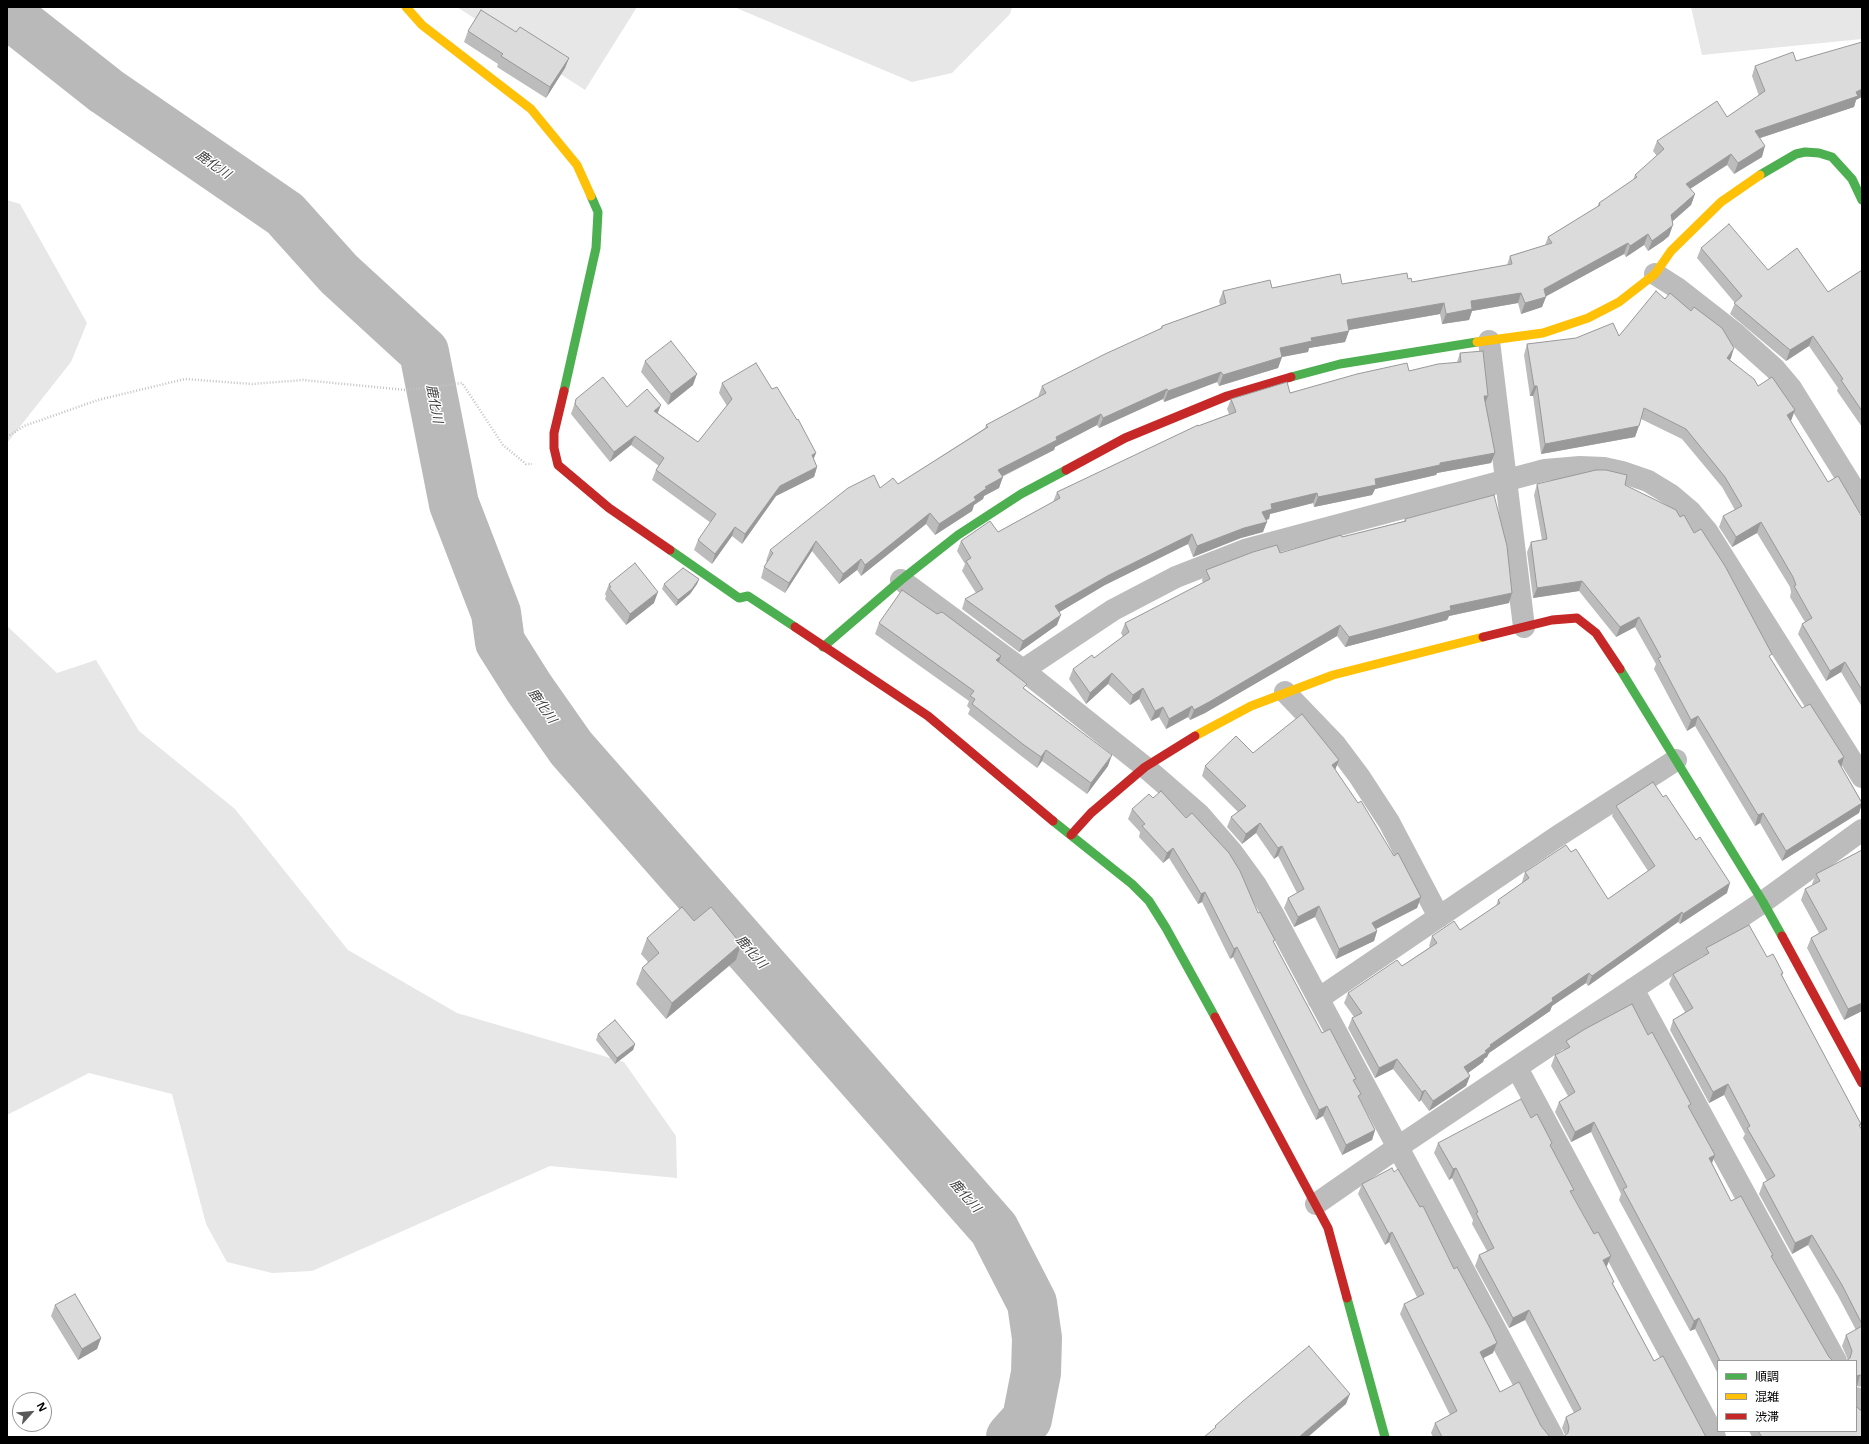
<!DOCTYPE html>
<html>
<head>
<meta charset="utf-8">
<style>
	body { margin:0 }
	#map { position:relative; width:1869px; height:1444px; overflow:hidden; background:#fff; font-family:"Noto Sans","Noto Sans JP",sans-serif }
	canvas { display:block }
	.frame { position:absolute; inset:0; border:8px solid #000; pointer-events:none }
	.legend { position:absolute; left:1717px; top:1360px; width:140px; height:72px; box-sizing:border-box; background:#fff; border:1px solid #999; margin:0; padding:5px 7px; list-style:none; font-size:12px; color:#000 }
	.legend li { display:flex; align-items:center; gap:8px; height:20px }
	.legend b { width:20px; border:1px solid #999 }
	.north { position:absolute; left:12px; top:1392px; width:40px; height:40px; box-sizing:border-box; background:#fff; border:1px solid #999; border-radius:50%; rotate:63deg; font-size:11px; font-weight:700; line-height:16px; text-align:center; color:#000 }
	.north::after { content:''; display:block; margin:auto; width:14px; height:18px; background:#595959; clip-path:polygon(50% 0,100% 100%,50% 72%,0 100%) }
</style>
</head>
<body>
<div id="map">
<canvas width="1869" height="1444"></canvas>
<div class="frame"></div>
<ul class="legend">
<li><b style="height:5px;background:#4caf50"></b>順調</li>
<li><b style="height:5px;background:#ffc107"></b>混雑</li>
<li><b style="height:5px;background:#c62828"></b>渋滞</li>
</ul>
<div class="north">N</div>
</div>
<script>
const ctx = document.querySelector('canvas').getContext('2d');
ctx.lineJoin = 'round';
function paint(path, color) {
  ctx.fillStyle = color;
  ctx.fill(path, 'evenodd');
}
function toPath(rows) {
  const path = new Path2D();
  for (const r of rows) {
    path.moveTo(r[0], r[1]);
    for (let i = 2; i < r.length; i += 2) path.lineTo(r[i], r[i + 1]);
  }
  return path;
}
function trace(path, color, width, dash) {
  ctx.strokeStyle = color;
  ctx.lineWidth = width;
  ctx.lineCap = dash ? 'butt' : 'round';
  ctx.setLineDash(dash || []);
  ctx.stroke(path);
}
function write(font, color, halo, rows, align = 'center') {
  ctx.font = font + ' "Noto Sans","Noto Sans JP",sans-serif';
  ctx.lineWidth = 3;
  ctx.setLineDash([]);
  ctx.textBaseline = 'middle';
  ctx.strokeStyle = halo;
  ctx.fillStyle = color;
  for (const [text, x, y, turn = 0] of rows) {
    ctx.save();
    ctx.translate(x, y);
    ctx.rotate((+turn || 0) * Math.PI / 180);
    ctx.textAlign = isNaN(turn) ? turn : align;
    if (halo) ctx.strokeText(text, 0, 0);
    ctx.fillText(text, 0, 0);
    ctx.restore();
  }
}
paint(toPath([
	[457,7,637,7,585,90],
	[734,7,1012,7,1010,14,952,73,912,82],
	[1691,7,1862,7,1862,39,1702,55],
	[7,200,20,204,87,323,71,362,7,443],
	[7,626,57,673,96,660,139,731,235,809,348,950,457,1013,624,1062,676,1136,677,1178,550,1166,312,1271,272,1273,227,1262,206,1224,172,1094,89,1073,7,1115]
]), '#e7e7e7');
trace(toPath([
	[7,13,106,91,285,214,339,274,424,352,454,504,496,613,500,642,529,688,571,748,994,1229,1032,1303,1037,1338,1036,1373,1027,1419,1011,1437]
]), '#b9b9b9', 50);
trace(toPath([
	[7,437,24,426,98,400,185,379,252,384,303,380,406,390,462,383,503,445,526,464,532,464]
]), '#c2c2c2', 2.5, [1, 2]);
trace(toPath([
	[1655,274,1677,288,1736,334,1775,369,1791,388,1862,502],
	[1489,341,1524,627],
	[901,580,1023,670,1145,767,1199,814,1232,852,1256,885,1273,914,1553,1437],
	[1023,670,1113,610,1176,577,1245,550,1545,470,1580,467,1604,468,1622,472,1648,481,1671,495,1691,512,1707,531,1862,777],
	[1285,692,1335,744,1359,776,1389,822,1439,917],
	[1633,989,1836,1361],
	[1318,999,1555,838,1676,760],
	[1517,1068,1715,1437],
	[1316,1204,1398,1147,1763,902,1862,830],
	[1856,1398,1862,1409]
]), '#bcbcbc', 22);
trace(toPath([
	[1760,175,1796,154,1805,152,1819,153,1832,157,1852,179,1862,200],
	[1291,377,1340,364,1477,342],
	[564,391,596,248,598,212,591,196],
	[670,550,739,598,748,596,795,627],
	[823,647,901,580,958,535,1021,494,1066,470],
	[1620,669,1763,902,1782,936],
	[1053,821,1132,884,1149,901,1166,928,1215,1017],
	[1347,1298,1385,1437]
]), '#4caf50', 9);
trace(toPath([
	[406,7,422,25,531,109,577,165,591,196],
	[1477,342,1543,333,1588,318,1619,302,1655,274,1671,251,1721,202,1760,175],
	[1195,736,1251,706,1333,675,1483,637]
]), '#ffc107', 9);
trace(toPath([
	[564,391,554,433,554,448,558,465,609,508,670,550],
	[1066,470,1125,438,1227,396,1291,377],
	[795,627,928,716,1053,821],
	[1483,637,1552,620,1577,618,1596,633,1620,669],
	[1071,835,1091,813,1145,767,1195,736],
	[1782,936,1862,1083],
	[1215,1017,1328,1228,1347,1298]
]), '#c62828', 9);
paint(toPath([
	[468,31,569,58,565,68,546,98,497,67,498,64,464,42],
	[1796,61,1856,100,1854,107,1760,138,1762,157,1734,174,1727,165,1690,189,1695,194,1691,205,1672,222,1669,236,1663,241,1648,251,1644,245,1626,257,1624,254,1546,296,1542,307,1521,314,1518,303,1472,311,1469,320,1442,324,1440,314,1349,330,1345,342,1309,348,1308,352,1282,357,1278,368,1219,386,1217,382,1164,402,1163,399,1099,428,1097,425,1055,447,1054,450,1002,477,999,488,984,496,983,499,974,505,972,511,935,535,926,524,861,576,857,570,839,584,812,551,785,593,761,578,764,567,767,562,766,561,770,550,880,488,898,484,985,428,986,425,1038,397,1042,386,1160,329,1162,326,1220,305,1219,301,1223,291,1342,284,1408,279,1412,282,1507,265,1510,256,1545,245,1548,237,1597,207,1599,203,1633,180,1635,175,1657,156,1653,151,1657,141,1727,117,1759,96,1752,76,1755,66],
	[1701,248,1768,270,1828,292,1862,270,1862,427,1837,391,1838,388,1809,346,1786,361,1730,314,1735,303,1697,258],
	[1619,336,1731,358,1730,360,1758,386,1791,421,1790,421,1828,482,1862,517,1862,707,1841,672,1826,681,1798,634,1802,624,1805,622,1790,597,1791,592,1790,587,1757,533,1732,547,1719,527,1723,516,1735,510,1722,487,1682,439,1641,419,1635,437,1541,454,1533,396,1530,396,1524,355,1527,344],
	[1460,353,1488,396,1486,402,1495,453,1491,463,1437,473,1436,475,1375,489,1372,495,1314,507,1313,503,1270,514,1269,519,1266,520,1263,532,1241,538,1193,557,1188,544,1105,585,1059,612,1057,625,1019,652,962,609,965,599,976,593,962,571,965,564,957,551,961,541,998,532,1053,502,1057,492,1198,426,1229,414,1227,409,1231,399,1290,393,1457,362],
	[645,361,693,385,668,405,641,372],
	[722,383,772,389,816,453,813,459,817,467,814,477,776,496,742,544,732,536,712,564,694,550,698,540,711,523,652,480,656,470,659,466,631,445,610,462,571,414,576,399,627,407,658,413,698,442,727,406,719,393],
	[1537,484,1625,485,1680,517,1694,533,1770,658,1802,708,1844,757,1841,766,1862,802,1862,804,1859,813,1782,861,1760,823,1755,826,1695,726,1687,731,1654,669,1656,664,1635,627,1616,637,1579,591,1533,598,1527,552,1531,542,1542,540,1534,495],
	[1405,519,1509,603,1449,616,1447,620,1345,647,1337,636,1205,713,1190,720,1188,717,1166,729,1159,717,1151,721,1139,699,1130,705,1108,684,1086,704,1069,679,1073,669,1094,658,1123,637,1121,633,1125,623,1203,583,1202,580,1206,570,1280,553,1404,521],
	[699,579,697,584,690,594,676,606,662,589,664,584],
	[609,584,654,603,626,625,605,599,606,596,605,594],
	[879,623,999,662,1025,689,1108,766,1087,794,1042,761,1037,768,1020,755,968,714,970,709,967,706,969,701,875,634],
	[1253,753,1339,760,1335,770,1394,856,1421,897,1417,908,1376,929,1377,931,1374,941,1336,959,1315,917,1294,927,1284,908,1288,898,1297,893,1278,856,1274,859,1256,833,1242,844,1227,827,1231,817,1238,812,1202,776,1205,766],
	[1616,806,1727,893,1680,924,1678,922,1588,986,1586,983,1552,1006,1550,1011,1489,1053,1487,1057,1484,1059,1483,1062,1468,1073,1470,1076,1466,1086,1429,1111,1421,1100,1419,1102,1393,1069,1375,1078,1348,1028,1352,1018,1354,1017,1344,1003,1348,993,1402,966,1430,947,1429,946,1432,936,1460,930,1496,906,1498,900,1522,883,1522,882,1525,872,1571,852,1608,899,1648,871,1612,816],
	[1132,809,1258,913,1322,1033,1355,1083,1361,1094,1359,1098,1375,1130,1372,1140,1342,1155,1323,1116,1316,1120,1233,957,1230,959,1202,902,1198,904,1169,858,1163,863,1139,837,1140,832,1128,819],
	[1862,850,1862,1011,1844,1020,1807,948,1811,938,1819,933,1801,900,1805,889,1813,885,1812,884,1816,874],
	[694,921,736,960,666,1019,636,984,642,968,648,962,641,954,647,938],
	[1706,948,1767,957,1783,973,1782,976,1861,1124,1860,1127,1862,1130,1862,1387,1856,1386,1856,1361,1848,1360,1842,1346,1846,1335,1856,1330,1838,1296,1808,1245,1792,1254,1759,1194,1763,1183,1767,1181,1743,1138,1745,1134,1724,1095,1709,1103,1670,1030,1673,1020,1685,1012,1669,984,1673,974,1703,956],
	[598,1034,635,1044,633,1050,615,1064,596,1040],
	[1566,1041,1689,1109,1712,1163,1731,1201,1772,1258,1829,1357,1833,1361,1718,1361,1718,1374,1695,1329,1690,1331,1619,1200,1621,1194,1591,1132,1571,1142,1555,1112,1559,1102,1568,1096,1551,1066,1555,1055,1563,1051],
	[1531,1118,1551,1147,1574,1190,1572,1194,1607,1266,1606,1266,1613,1284,1654,1361,1565,1435,1562,1428,1566,1417,1574,1413,1525,1320,1509,1328,1475,1266,1479,1255,1487,1251,1472,1224,1473,1220,1452,1178,1449,1180,1434,1153,1438,1143],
	[1362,1184,1493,1353,1483,1358,1500,1392,1541,1426,1550,1437,1433,1437,1431,1433,1435,1423,1450,1415,1400,1314,1404,1304,1417,1297,1389,1242,1385,1245,1358,1194],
	[55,1305,101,1338,97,1349,78,1360,51,1316],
	[1749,1431,1856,1431,1862,1437,1752,1437]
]), '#bcbcbc');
paint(toPath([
	[569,58,565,68,546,98,550,87],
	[1862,89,1862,97,1856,100,1854,107,1751,141,1755,131,1856,92],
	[1765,146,1762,157,1734,174,1738,163],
	[1731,154,1727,165,1682,194,1686,184],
	[1695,194,1691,205,1667,226,1671,215],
	[1673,225,1669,236,1663,241,1648,251,1652,241],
	[1648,234,1644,245,1626,257,1630,246],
	[1628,243,1624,254,1543,298,1546,297,1542,307,1521,314,1525,303,1544,289],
	[1521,293,1518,303,1472,311,1469,320,1442,324,1446,314,1471,301],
	[1444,303,1440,314,1343,331,1347,320],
	[1349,331,1345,342,1309,348,1308,352,1282,357,1278,368,1219,386,1223,375,1280,348,1311,338],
	[1813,336,1809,346,1786,361,1790,350],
	[1734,348,1731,358,1723,368,1727,358],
	[1221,372,1217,382,1164,402,1168,391],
	[697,374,693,385,668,405,671,394],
	[1534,386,1537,386,1533,396,1530,396],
	[1167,389,1163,399,1099,428,1103,418],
	[1484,396,1488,396,1484,406],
	[661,405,657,415,654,411],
	[1795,410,1791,421,1783,426,1787,415],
	[1101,414,1097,425,1055,447,1054,450,994,480,998,470,1056,437],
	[1639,426,1635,437,1541,454,1545,444],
	[635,436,631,445,610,462,614,452],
	[816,453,812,463,812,455],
	[1495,453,1491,463,1437,473,1436,475,1375,489,1372,495,1314,507,1318,497,1375,479,1440,463],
	[817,467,814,477,776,496,742,544,745,534,780,486],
	[1003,477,999,488,984,496,983,499,974,505,972,511,935,535,939,524,985,487],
	[1317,493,1313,503,1270,514,1269,519,1259,522,1262,512,1271,504],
	[930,513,926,524,861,576,865,565],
	[1267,522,1263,532,1241,538,1193,557,1197,546,1244,528],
	[1761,522,1757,533,1732,547,1736,537],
	[735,527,732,536,712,564,715,554],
	[1192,534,1188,544,1105,585,1051,617,1055,606,1109,575],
	[816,541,812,551,785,593,789,583],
	[861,559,857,570,839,584,843,574],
	[699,579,697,584,690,594,676,606,678,600],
	[1582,581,1579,591,1533,598,1537,588],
	[658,592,654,603,626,625,630,614],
	[1512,593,1509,603,1449,616,1447,620,1345,647,1349,637,1450,606],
	[1061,615,1057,625,1019,652,1023,641],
	[1639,617,1635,627,1616,637,1620,627],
	[1340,625,1337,636,1205,713,1190,720,1194,710],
	[1001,656,997,667,996,660],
	[1845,662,1841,672,1826,681,1830,671],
	[1112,673,1108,684,1086,704,1090,693],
	[1143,688,1139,699,1130,705,1133,695],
	[1192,706,1188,717,1166,729,1169,719],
	[1163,707,1159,717,1151,721,1155,711],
	[1698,716,1695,726,1687,731,1691,720],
	[1046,750,1042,761,1037,768,1041,757],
	[1112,755,1108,766,1087,794,1091,783],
	[1844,757,1841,768,1838,761],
	[1339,760,1335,770,1332,765],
	[1862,803,1859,813,1782,861,1786,851],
	[1763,813,1760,823,1755,826,1758,815],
	[1260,823,1256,833,1242,844,1246,834],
	[1282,846,1278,856,1274,859,1278,848],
	[1173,848,1169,858,1163,863,1167,853],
	[1730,883,1727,893,1680,924,1683,914],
	[1205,892,1202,902,1198,904,1201,894],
	[1421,897,1417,908,1368,933,1372,923],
	[1319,906,1315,917,1294,927,1298,917],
	[1682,912,1678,922,1588,986,1592,976],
	[1377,931,1374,941,1336,959,1339,949],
	[741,944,736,960,666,1019,672,1003],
	[1237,947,1233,957,1230,959,1234,949],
	[1589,973,1586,983,1552,1006,1550,1011,1489,1053,1487,1057,1484,1059,1483,1062,1461,1078,1464,1067,1485,1051,1490,1045,1552,998],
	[1862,1003,1862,1011,1844,1020,1848,1009],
	[635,1044,633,1050,615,1064,617,1058],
	[1397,1059,1393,1069,1375,1078,1379,1068],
	[1470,1076,1466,1086,1429,1111,1433,1101],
	[1728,1084,1724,1095,1709,1103,1713,1092],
	[1425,1090,1421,1100,1419,1102,1422,1092],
	[1327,1106,1323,1116,1316,1120,1319,1110],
	[1594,1122,1591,1132,1571,1142,1575,1132],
	[1375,1130,1372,1140,1342,1155,1346,1145],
	[1715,1155,1711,1166,1709,1158],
	[1456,1168,1452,1178,1449,1180,1453,1169],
	[1392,1232,1389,1242,1385,1245,1389,1234],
	[1812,1235,1808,1245,1792,1254,1795,1243],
	[1611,1256,1607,1266,1599,1270,1603,1260],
	[1529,1310,1525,1320,1509,1328,1513,1318],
	[1699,1318,1695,1329,1690,1331,1694,1321],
	[101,1338,97,1349,78,1360,82,1349],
	[1497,1343,1493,1353,1476,1362,1480,1352],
	[1860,1375,1857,1386,1856,1386,1856,1376],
	[1350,1394,1346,1404,1308,1437,1299,1437]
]), '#999');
const building = toPath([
	[481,10,516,32,520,27,569,58,550,87,501,56,503,54,468,31,481,10],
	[1862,42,1862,89,1856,92,1858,96,1755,131,1765,146,1738,163,1731,154,1686,184,1695,194,1671,215,1673,225,1667,230,1652,241,1648,234,1630,246,1628,243,1544,289,1546,297,1525,303,1521,293,1471,301,1472,309,1446,314,1444,303,1347,320,1349,331,1311,338,1312,341,1280,348,1282,357,1223,375,1221,372,1168,391,1167,389,1103,418,1101,414,1056,437,1057,440,998,470,1003,477,985,487,987,488,974,497,976,500,939,524,930,513,865,565,861,559,843,574,816,541,789,583,764,567,773,553,770,550,848,488,874,475,880,488,893,478,898,484,988,427,986,425,1046,393,1042,386,1105,354,1162,328,1162,326,1226,303,1223,291,1270,280,1272,288,1340,274,1342,284,1407,273,1408,279,1411,278,1412,282,1512,264,1510,256,1552,243,1548,237,1600,205,1599,203,1637,177,1635,175,1664,149,1657,141,1717,101,1727,117,1765,91,1755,66,1793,52,1796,61,1862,42],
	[1729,224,1768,270,1797,248,1828,292,1862,270,1862,411,1841,380,1843,379,1813,336,1790,350,1734,303,1742,296,1701,248,1729,224],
	[1656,291,1665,299,1670,293,1691,311,1694,307,1722,328,1734,348,1727,358,1754,379,1758,386,1772,377,1795,410,1787,415,1828,482,1838,476,1862,517,1862,690,1845,662,1830,671,1802,624,1812,618,1794,586,1796,585,1793,577,1761,522,1736,537,1723,516,1742,506,1725,477,1686,429,1644,408,1639,426,1545,444,1537,386,1534,386,1527,344,1576,338,1613,323,1619,336,1656,291],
	[671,341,697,374,671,394,645,361,671,341],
	[1483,351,1488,396,1484,396,1495,453,1440,463,1440,465,1375,479,1376,485,1318,497,1317,493,1271,504,1272,509,1262,512,1267,522,1244,528,1197,546,1192,534,1109,575,1055,606,1061,615,1023,641,965,599,983,589,966,561,971,558,961,541,990,521,998,532,1060,498,1057,492,1198,425,1198,426,1236,412,1231,399,1287,382,1290,393,1357,374,1407,363,1409,371,1438,364,1461,362,1460,353,1483,351],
	[756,363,772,389,777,387,797,420,798,419,816,453,812,455,817,467,780,486,745,534,735,527,715,554,698,540,716,514,656,470,664,458,635,436,614,452,575,404,576,399,603,377,627,407,647,389,661,405,654,411,698,442,732,399,722,383,756,363],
	[1596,470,1606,470,1627,475,1625,485,1676,510,1680,517,1684,515,1694,533,1701,529,1725,566,1772,654,1769,656,1794,696,1802,708,1810,704,1844,757,1838,761,1862,803,1786,851,1763,813,1758,815,1698,716,1691,720,1658,658,1661,657,1639,617,1620,627,1582,581,1537,588,1531,542,1547,539,1537,484,1596,470],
	[1494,495,1507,546,1512,593,1450,606,1451,610,1349,637,1340,625,1209,702,1194,710,1192,706,1169,719,1163,707,1155,711,1143,688,1133,695,1112,673,1090,693,1073,669,1092,655,1094,658,1129,632,1125,623,1210,579,1206,570,1253,552,1277,545,1280,553,1341,535,1342,537,1406,521,1405,519,1494,495],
	[635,563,658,592,630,614,609,588,611,587,609,584,635,563],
	[683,568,699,579,692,589,678,600,664,584,683,568],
	[902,590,937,614,942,612,1001,656,996,660,1027,684,1023,688,1112,755,1091,783,1046,750,1041,757,1024,745,972,704,975,699,970,696,974,691,879,623,902,590],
	[1302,714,1339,760,1332,765,1358,803,1361,801,1394,856,1398,853,1421,897,1372,923,1377,931,1339,949,1319,906,1298,917,1288,898,1304,889,1282,846,1278,848,1260,823,1246,834,1231,817,1246,806,1205,766,1236,736,1253,753,1302,714],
	[1653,782,1663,797,1666,795,1696,840,1700,837,1730,883,1683,914,1682,912,1592,976,1589,973,1552,998,1553,1001,1490,1045,1491,1046,1485,1051,1487,1052,1464,1067,1470,1076,1433,1101,1425,1090,1422,1092,1397,1059,1379,1068,1352,1018,1362,1013,1348,993,1397,960,1402,966,1437,943,1432,936,1454,921,1460,930,1500,903,1498,900,1529,878,1525,872,1566,845,1571,852,1576,849,1608,899,1655,866,1616,806,1653,782],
	[1161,791,1186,818,1192,813,1229,853,1240,871,1258,913,1260,912,1275,940,1273,941,1322,1033,1330,1029,1356,1079,1353,1080,1361,1094,1358,1096,1375,1130,1346,1145,1327,1106,1319,1110,1237,947,1234,949,1205,892,1201,894,1173,848,1167,853,1142,826,1145,824,1132,809,1149,794,1153,798,1161,791],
	[1862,850,1862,1003,1848,1009,1811,938,1827,929,1805,889,1820,881,1816,874,1862,850],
	[682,907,694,921,711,907,741,944,672,1003,642,968,659,953,647,938,682,907],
	[1749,925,1767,957,1773,954,1783,973,1781,974,1861,1124,1859,1125,1862,1130,1862,1324,1842,1285,1812,1235,1795,1243,1763,1183,1775,1176,1747,1128,1750,1126,1728,1084,1713,1092,1673,1020,1693,1008,1673,974,1709,953,1706,948,1749,925],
	[1632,1004,1648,1035,1652,1032,1691,1104,1688,1106,1715,1155,1709,1158,1731,1201,1741,1196,1773,1255,1771,1256,1829,1357,1833,1361,1720,1361,1699,1318,1694,1321,1623,1189,1627,1187,1594,1122,1575,1132,1559,1102,1575,1092,1555,1055,1570,1047,1566,1041,1585,1029,1632,1004],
	[615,1020,635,1044,617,1058,598,1034,615,1020],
	[1521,1099,1531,1118,1537,1114,1552,1143,1550,1145,1574,1190,1570,1191,1594,1234,1598,1232,1611,1256,1603,1260,1614,1282,1612,1283,1654,1361,1663,1356,1706,1437,1563,1437,1568,1433,1569,1427,1566,1417,1581,1409,1529,1310,1513,1318,1479,1255,1494,1248,1476,1213,1478,1212,1456,1168,1453,1169,1438,1143,1521,1099],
	[1392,1168,1394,1172,1398,1169,1420,1207,1423,1206,1454,1269,1457,1267,1491,1330,1497,1343,1480,1352,1500,1392,1519,1382,1541,1426,1550,1437,1442,1437,1435,1423,1457,1411,1404,1304,1424,1294,1392,1232,1389,1234,1362,1184,1392,1168],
	[75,1294,101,1338,82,1349,55,1305,75,1294],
	[1862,1326,1862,1376,1860,1375,1856,1376,1856,1361,1846,1361,1850,1358,1852,1351,1846,1335,1862,1326],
	[1309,1346,1350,1394,1299,1437,1204,1437,1216,1427,1215,1426,1243,1401,1309,1346],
	[1856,1406,1860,1410,1862,1410,1862,1437,1762,1437,1758,1431,1856,1431,1856,1406]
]);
paint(building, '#dbdbdb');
trace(building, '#999', 1);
write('italic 13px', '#3c3c3c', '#fff', [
	["鹿化川",213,165,35],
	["鹿化川",434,404,79],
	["鹿化川",542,706,55],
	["鹿化川",751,952,49],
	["鹿化川",965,1196,49]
]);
</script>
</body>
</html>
